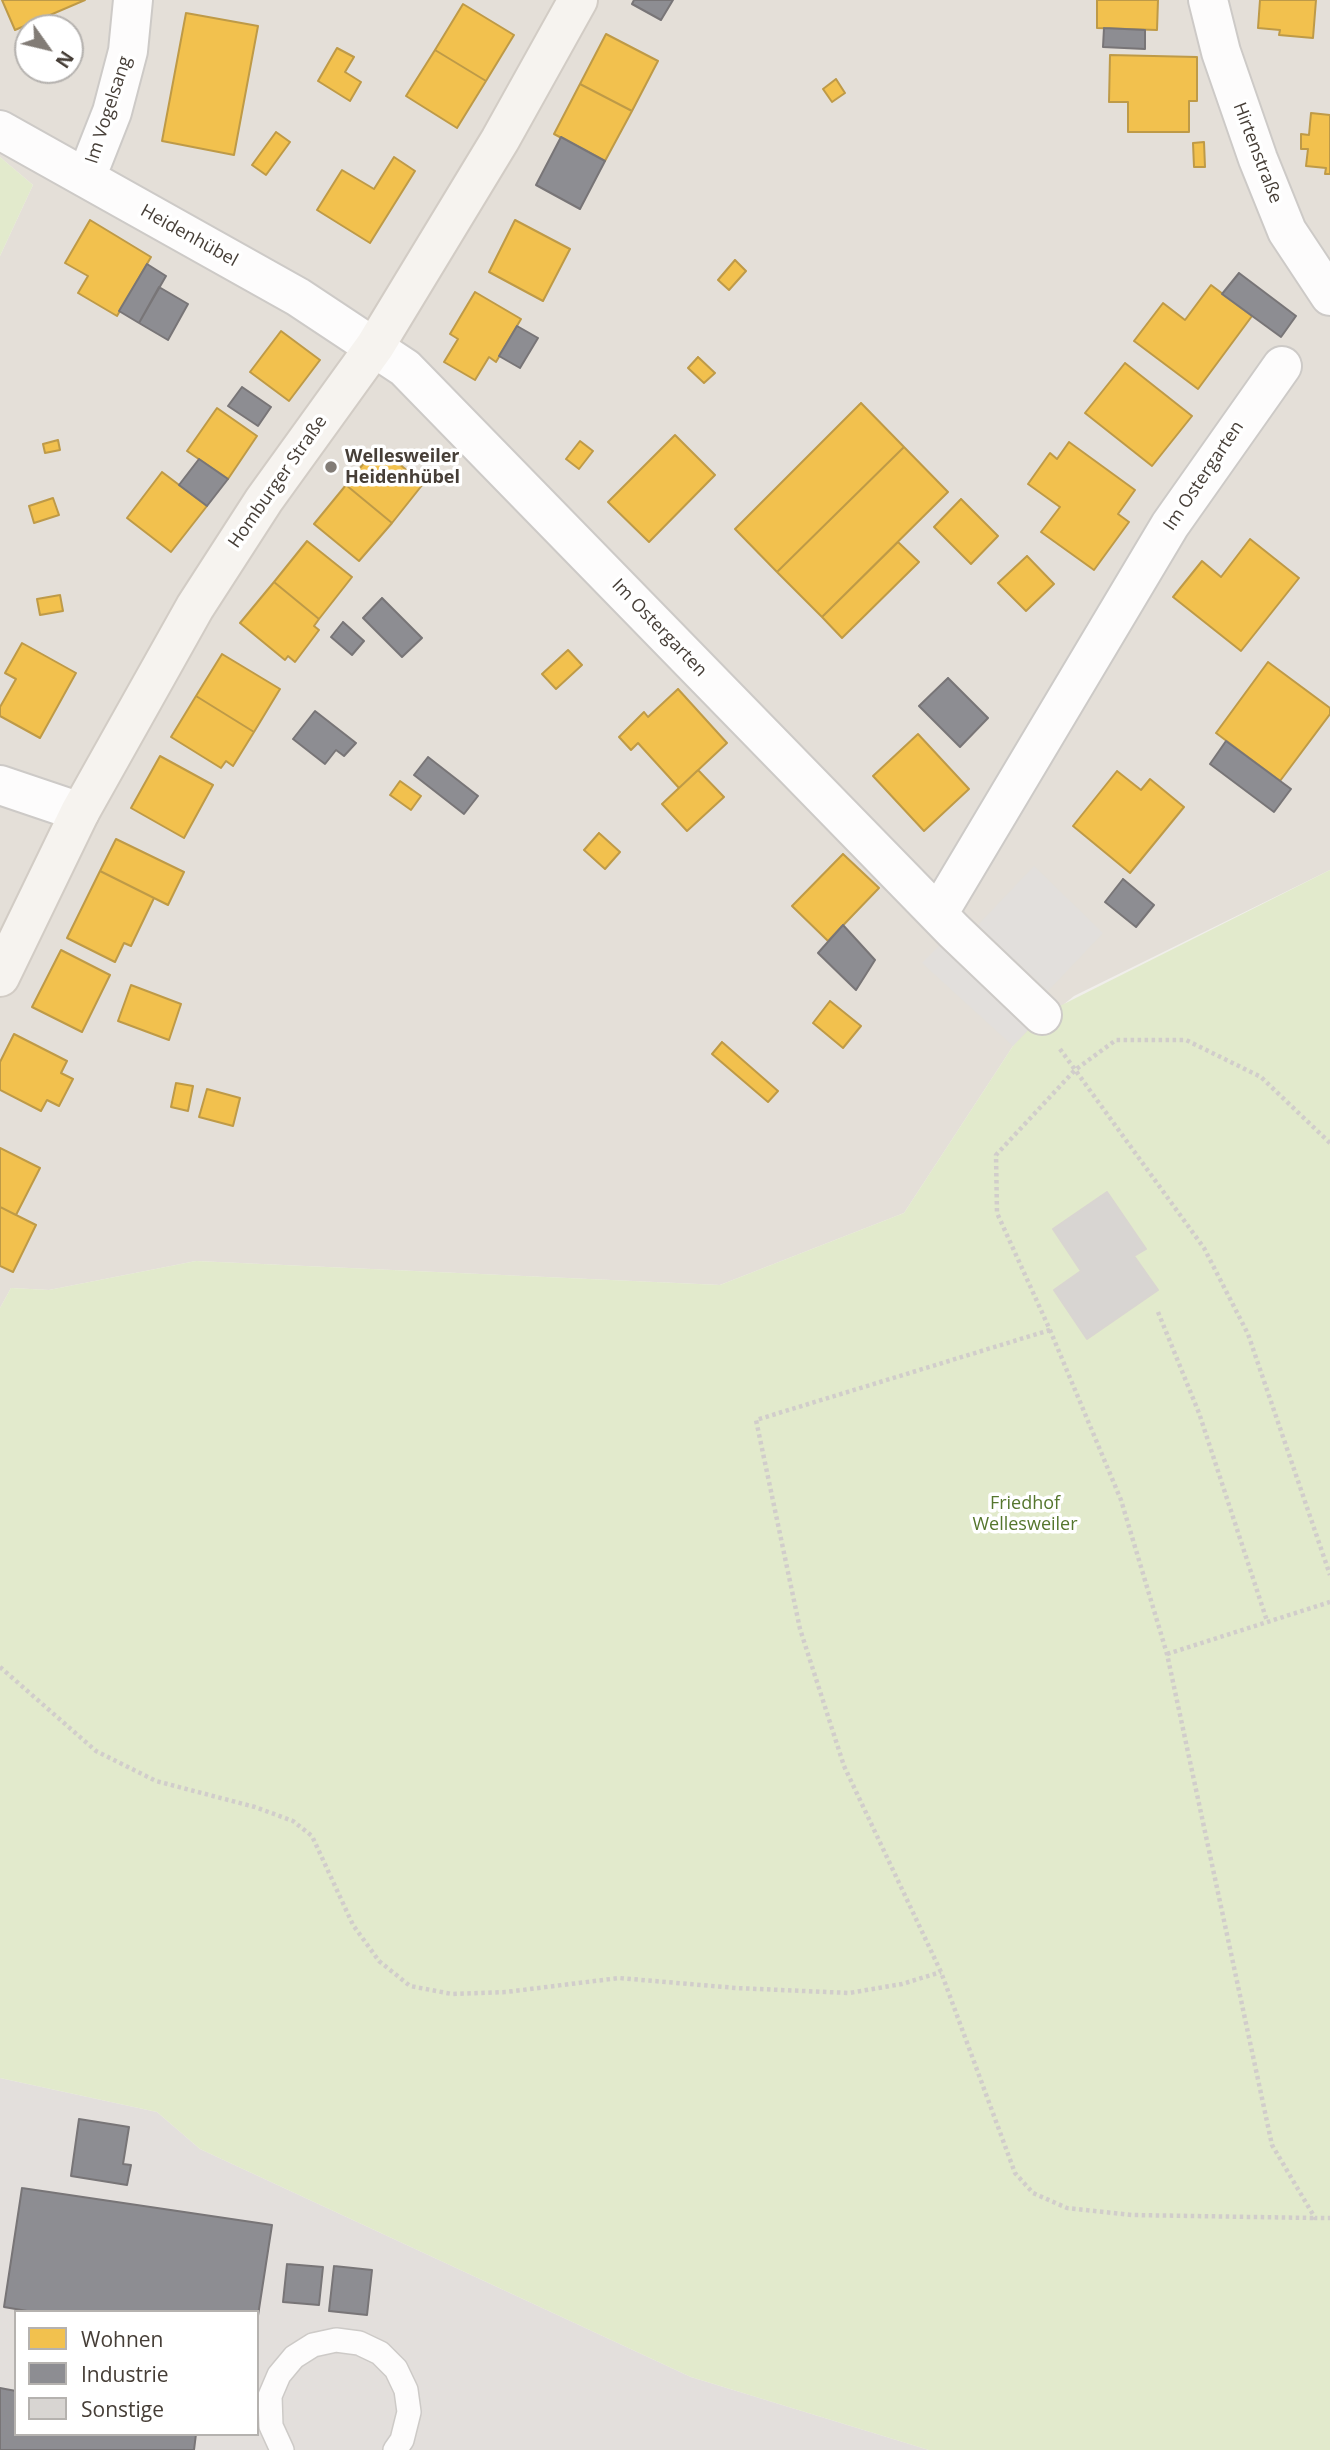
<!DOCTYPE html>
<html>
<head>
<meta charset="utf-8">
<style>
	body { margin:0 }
	#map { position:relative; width:1330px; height:2450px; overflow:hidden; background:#f0eeeb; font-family:"Open Sans",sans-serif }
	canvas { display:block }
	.legend { position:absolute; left:14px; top:2310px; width:245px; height:126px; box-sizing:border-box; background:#fff; border:2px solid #b5b2af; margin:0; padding:9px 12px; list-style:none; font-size:21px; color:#463e37 }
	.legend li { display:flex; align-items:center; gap:14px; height:35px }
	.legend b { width:35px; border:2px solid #b5b2af }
	.north { position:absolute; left:14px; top:14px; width:70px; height:70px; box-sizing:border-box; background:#fff; border:2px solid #b5b2af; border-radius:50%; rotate:124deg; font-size:19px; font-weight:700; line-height:28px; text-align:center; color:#463e37 }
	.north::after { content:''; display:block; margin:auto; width:24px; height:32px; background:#827c76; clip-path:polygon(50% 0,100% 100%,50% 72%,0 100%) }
</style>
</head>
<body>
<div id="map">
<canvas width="1330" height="2450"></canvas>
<ul class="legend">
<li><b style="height:19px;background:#f2c14e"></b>Wohnen</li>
<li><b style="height:19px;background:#8d8d92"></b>Industrie</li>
<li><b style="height:19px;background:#d8d5d2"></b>Sonstige</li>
</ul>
<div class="north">N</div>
</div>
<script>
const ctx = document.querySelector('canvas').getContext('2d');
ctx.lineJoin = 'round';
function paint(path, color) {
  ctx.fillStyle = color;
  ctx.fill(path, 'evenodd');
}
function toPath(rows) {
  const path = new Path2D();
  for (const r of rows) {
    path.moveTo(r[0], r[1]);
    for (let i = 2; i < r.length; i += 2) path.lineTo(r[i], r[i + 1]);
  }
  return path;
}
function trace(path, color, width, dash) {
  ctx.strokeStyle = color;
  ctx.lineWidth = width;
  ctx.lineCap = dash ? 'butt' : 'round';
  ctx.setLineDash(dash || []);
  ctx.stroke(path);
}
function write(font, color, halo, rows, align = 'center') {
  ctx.font = font + ' "Open Sans",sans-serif';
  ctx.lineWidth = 7;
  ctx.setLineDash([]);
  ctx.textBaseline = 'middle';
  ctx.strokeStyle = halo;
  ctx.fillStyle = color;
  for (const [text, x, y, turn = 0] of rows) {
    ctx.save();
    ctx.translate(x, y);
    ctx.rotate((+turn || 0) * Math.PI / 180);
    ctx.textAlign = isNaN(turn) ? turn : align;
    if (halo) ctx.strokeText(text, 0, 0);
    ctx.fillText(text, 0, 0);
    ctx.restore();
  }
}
paint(toPath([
	[0,0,1330,0,1330,870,1074,996,1013,1046,904,1213,720,1285,196,1261,49,1290,11,1288,0,1308,0,256,33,185,0,157],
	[28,28,70,28,70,70,28,70]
]), '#e4dfd8');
paint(toPath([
	[0,2078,157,2112,200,2149,691,2377,929,2450,0,2450],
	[16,2312,257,2312,257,2434,16,2434]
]), '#e3dfdc');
paint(toPath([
	[0,157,33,185,0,256],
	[1330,870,1330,2450,929,2450,691,2377,200,2149,157,2112,0,2078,0,1308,11,1288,49,1290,196,1261,720,1285,904,1213,1013,1046,1042,1015]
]), '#e2eacc');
paint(toPath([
	[1034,866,1103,933,1048,991,978,925],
	[954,931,1042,1015,1013,1046,922,963]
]), '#e2dfdc');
const homes = toPath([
	[2,0,85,0,15,30,2,0],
	[1097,0,1158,0,1157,30,1097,28,1097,0],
	[1260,0,1316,0,1313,38,1279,35,1280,30,1258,28,1260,0],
	[463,4,514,35,486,81,435,50,463,4],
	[186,13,258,26,234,155,162,141,186,13],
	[606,34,658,61,632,111,580,84,606,34],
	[337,48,354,57,345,72,361,82,350,101,318,81,337,48],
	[435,50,486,81,457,128,406,96,435,50],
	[1110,55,1197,57,1197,101,1189,101,1189,132,1128,132,1128,102,1109,102,1110,55],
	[836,79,845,93,832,102,823,89,836,79],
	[580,84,632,111,605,161,554,134,580,84],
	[1311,113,1330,115,1330,174,1325,174,1326,168,1306,166,1308,149,1301,149,1301,134,1309,135,1311,113],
	[276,132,290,142,266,175,252,165,276,132],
	[1204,142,1205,167,1194,167,1193,143,1204,142],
	[394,157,415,171,370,243,317,210,342,170,374,189,394,157],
	[90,220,151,257,117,316,78,293,88,276,65,263,90,220],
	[515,220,570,249,543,301,489,272,515,220],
	[735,260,746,271,729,290,718,280,735,260],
	[1211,285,1252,316,1198,389,1134,341,1163,303,1185,320,1211,285],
	[475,292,521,319,496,362,489,357,475,380,444,362,458,339,450,334,475,292],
	[281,331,320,360,289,401,250,372,281,331],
	[698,357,715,373,704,383,688,368,698,357],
	[1125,363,1192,416,1152,466,1085,413,1125,363],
	[861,403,904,447,777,572,735,529,861,403],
	[217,408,257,436,228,479,187,451,217,408],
	[675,435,715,475,649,542,608,502,675,435],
	[58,440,60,450,45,453,43,444,58,440],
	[580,441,593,451,579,469,566,459,580,441],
	[1069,442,1135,490,1118,514,1129,522,1094,570,1041,532,1060,507,1028,484,1050,453,1057,459,1069,442],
	[378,446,423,484,392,523,346,485,378,446],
	[904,447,948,492,822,617,777,572,904,447],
	[162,472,207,506,171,552,127,518,162,472],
	[346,485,392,523,359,561,314,524,346,485],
	[53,498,59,515,34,523,29,506,53,498],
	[961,499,998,536,971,564,934,527,961,499],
	[1250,539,1299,578,1241,651,1173,597,1202,561,1221,577,1250,539],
	[307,541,352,577,319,619,274,582,307,541],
	[898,542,919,562,842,638,822,617,898,542],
	[1027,556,1054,584,1026,611,998,583,1027,556],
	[274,582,319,619,314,626,319,630,295,662,288,656,285,660,240,623,274,582],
	[60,595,63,611,40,615,37,599,60,595],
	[22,643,76,673,40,738,0,716,0,707,16,679,5,673,22,643],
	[568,650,582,665,556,689,542,674,568,650],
	[222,654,280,689,254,732,196,696,222,654],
	[1268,662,1330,708,1330,714,1280,781,1216,733,1268,662],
	[678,689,727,743,679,788,638,743,631,750,619,737,644,712,648,717,678,689],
	[196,696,254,732,233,766,226,761,221,768,171,737,196,696],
	[918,734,969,789,924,831,873,776,918,734],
	[160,756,213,785,184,838,131,808,160,756],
	[698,770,724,797,687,831,662,804,698,770],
	[1117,771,1141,790,1150,779,1184,807,1130,873,1073,826,1117,771],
	[400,781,421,796,411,810,390,795,400,781],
	[599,833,620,852,605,869,584,850,599,833],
	[116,839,184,872,168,905,100,871,116,839],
	[843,854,879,888,828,941,792,906,843,854],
	[100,871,154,898,131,946,124,943,115,962,67,938,100,871],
	[61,950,110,975,82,1032,32,1007,61,950],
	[131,985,181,1004,169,1040,118,1021,131,985],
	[830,1001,861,1026,843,1048,813,1023,830,1001],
	[14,1034,67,1061,61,1073,73,1079,59,1106,47,1100,41,1111,0,1090,0,1062,14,1034],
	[722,1042,778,1091,768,1102,712,1054,722,1042],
	[176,1083,193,1086,188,1111,171,1107,176,1083],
	[207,1089,240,1098,233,1126,199,1117,207,1089],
	[0,1148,40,1168,16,1215,0,1207,0,1148],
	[0,1207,36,1225,13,1272,0,1266,0,1207]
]);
paint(homes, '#f2c14e');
trace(homes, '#be9a47', 2);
const industry = toPath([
	[634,0,673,0,661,20,632,4,634,0],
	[1104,28,1145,30,1145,49,1103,47,1104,28],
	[561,137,605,161,580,209,536,185,561,137],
	[147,264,166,276,139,323,119,311,147,264],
	[1239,273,1296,316,1281,337,1222,294,1239,273],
	[159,287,188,304,168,340,139,323,159,287],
	[517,326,538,338,520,368,499,356,517,326],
	[242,387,271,407,258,426,228,406,242,387],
	[199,459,228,479,207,506,179,485,199,459],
	[382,598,422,638,402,657,363,618,382,598],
	[343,622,364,641,352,655,331,637,343,622],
	[948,678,988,718,960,747,919,706,948,678],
	[315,711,356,743,344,756,336,750,325,764,293,739,315,711],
	[1226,741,1291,789,1274,812,1210,764,1226,741],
	[428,757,478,796,464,814,414,775,428,757],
	[1123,879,1154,905,1136,927,1105,902,1123,879],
	[843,925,875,960,856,990,818,953,843,925],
	[79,2119,129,2127,123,2164,131,2165,127,2185,71,2176,79,2119],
	[22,2188,272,2225,257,2322,257,2312,33,2312,4,2307,22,2188],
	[287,2264,323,2267,319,2305,283,2302,287,2264],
	[334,2266,372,2270,367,2315,329,2311,334,2266],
	[0,2388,16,2391,16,2434,196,2434,194,2450,0,2450,0,2388]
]);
paint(industry, '#8d8d92');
trace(industry, '#787577', 2);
const building = toPath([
	[1107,1192,1146,1249,1134,1256,1158,1290,1087,1339,1054,1290,1081,1271,1053,1229,1107,1192]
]);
paint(building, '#d8d5d2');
trace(building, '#d9d5d1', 2);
const lane = toPath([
	[282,2450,271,2426,270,2396,279,2375,294,2357,313,2345,336,2340,359,2343,380,2353,396,2369,406,2390,409,2412,402,2440,395,2450]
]);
const street = toPath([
	[1208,0,1221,52,1258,159,1287,231,1330,296],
	[0,130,298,297,405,368,954,931,1042,1015],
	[86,178,112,112,128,51,133,0],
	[0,785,80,812],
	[938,914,1170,525,1282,366]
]);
const secondary = toPath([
	[0,977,80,812,195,607,264,500,375,346,500,140,578,0]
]);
trace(lane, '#cdcac7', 26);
trace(street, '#cdcac7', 42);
trace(secondary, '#d2ccc5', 42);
trace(toPath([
	[1060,1049,1204,1248,1248,1334,1330,1575],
	[1330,1143,1261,1077,1186,1040,1116,1040,1075,1070,996,1155,997,1213,1050,1330,1121,1500,1167,1654,1272,2145,1315,2218,1330,2218],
	[1158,1312,1199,1413,1267,1621],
	[1050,1330,756,1420,800,1629,844,1766,941,1972,1015,2173,1033,2193,1067,2208,1132,2215,1314,2218],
	[1167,1654,1330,1602],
	[0,1667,96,1751,156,1781,255,1807,293,1821,312,1836,353,1925,379,1961,410,1986,452,1994,506,1992,619,1978,736,1988,849,1993,902,1984,941,1972]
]), '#d1cdcb', 4.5, [3.5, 3.5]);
trace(lane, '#fdfcfc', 23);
trace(street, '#fdfcfc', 38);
trace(secondary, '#f6f3ef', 38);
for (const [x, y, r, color] of [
	[331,467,7,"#827c76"]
]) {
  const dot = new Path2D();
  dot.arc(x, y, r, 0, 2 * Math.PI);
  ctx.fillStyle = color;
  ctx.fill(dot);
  trace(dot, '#fff', 2.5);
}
write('18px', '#463e37', '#fff', [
	["Im Vogelsang",109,110,-72],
	["Hirtenstraße",1257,153,69],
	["Heidenhübel",189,236,29],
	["Im Ostergarten",1204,476,-56],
	["Homburger Straße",278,482,-55],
	["Im Ostergarten",659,628,46]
]);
write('bold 18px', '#463e37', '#fff', [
	["Wellesweiler",345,457],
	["Heidenhübel",345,478]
], 'left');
write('18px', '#55762d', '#fff', [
	["Friedhof",1025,1504],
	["Wellesweiler",1025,1525]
]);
</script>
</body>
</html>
